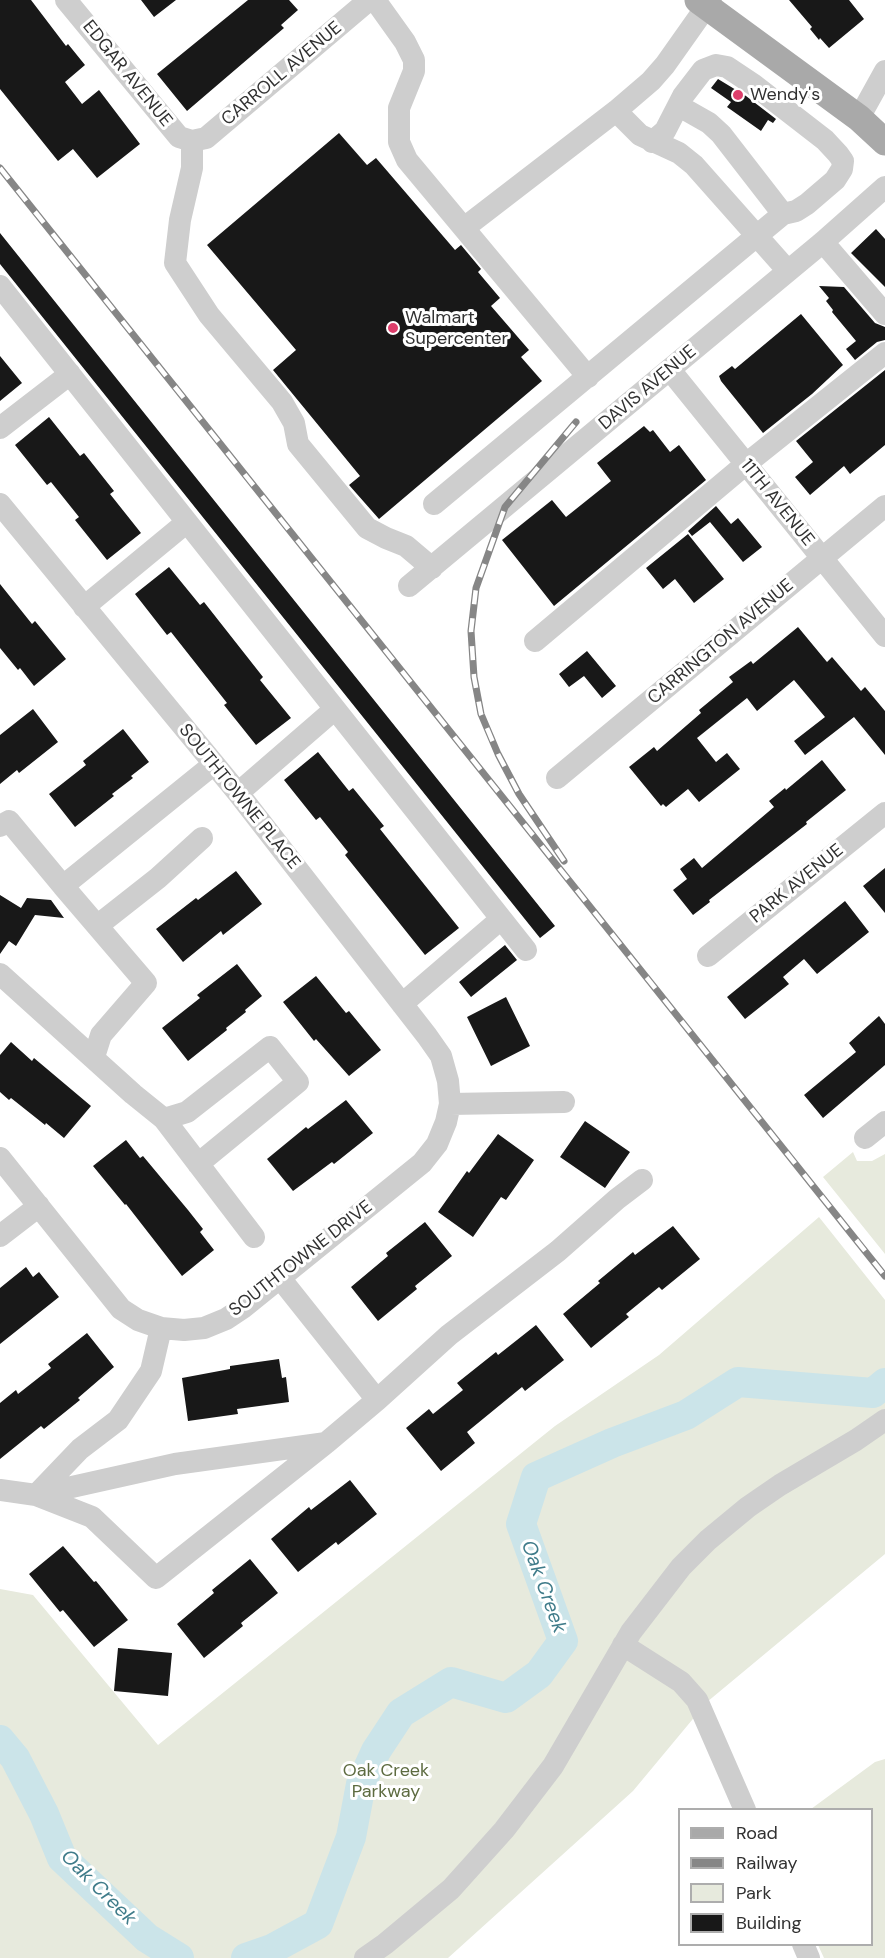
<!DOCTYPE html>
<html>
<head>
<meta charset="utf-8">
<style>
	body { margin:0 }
	#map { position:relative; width:885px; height:1958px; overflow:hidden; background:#fff; font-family:"DM Sans",sans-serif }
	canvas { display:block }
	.legend { position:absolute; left:678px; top:1808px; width:195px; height:138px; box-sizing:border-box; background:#fff; border:2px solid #adadad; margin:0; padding:8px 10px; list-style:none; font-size:18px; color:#313131 }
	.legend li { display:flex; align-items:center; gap:12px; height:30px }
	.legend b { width:30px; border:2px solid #adadad }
</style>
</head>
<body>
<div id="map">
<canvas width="885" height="1958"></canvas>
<ul class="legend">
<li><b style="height:8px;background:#a9a9a9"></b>Road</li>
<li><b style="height:8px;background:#868686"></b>Railway</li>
<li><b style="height:16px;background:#e7eadd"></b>Park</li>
<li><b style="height:16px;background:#181818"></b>Building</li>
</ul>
</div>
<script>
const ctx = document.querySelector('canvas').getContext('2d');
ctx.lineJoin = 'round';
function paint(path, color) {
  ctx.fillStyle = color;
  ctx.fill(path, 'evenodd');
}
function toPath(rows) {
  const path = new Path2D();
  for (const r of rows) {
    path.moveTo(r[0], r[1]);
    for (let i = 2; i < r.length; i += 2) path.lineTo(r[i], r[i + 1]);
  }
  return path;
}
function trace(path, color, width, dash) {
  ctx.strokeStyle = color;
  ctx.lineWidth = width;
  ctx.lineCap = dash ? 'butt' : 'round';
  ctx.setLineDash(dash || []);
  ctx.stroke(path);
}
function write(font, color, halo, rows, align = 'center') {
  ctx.font = font + ' "DM Sans",sans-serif';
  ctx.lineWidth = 6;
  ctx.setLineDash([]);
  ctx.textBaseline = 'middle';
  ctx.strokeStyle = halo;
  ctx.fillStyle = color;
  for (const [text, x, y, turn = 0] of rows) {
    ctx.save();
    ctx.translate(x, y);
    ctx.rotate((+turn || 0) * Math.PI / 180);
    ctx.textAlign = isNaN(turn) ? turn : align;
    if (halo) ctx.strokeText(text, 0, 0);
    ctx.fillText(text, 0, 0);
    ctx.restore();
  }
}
paint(toPath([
	[853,1152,857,1161,872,1161,885,1154,885,1254,823,1177],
	[819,1217,885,1300,885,1554,707,1702,633,1791,448,1958,0,1958,0,1589,33,1595,158,1745,555,1426,659,1355],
	[885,1759,885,1958,824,1958,818,1945,872,1944,872,1810,811,1809,875,1762]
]), '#e7eadd');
trace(toPath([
	[0,1740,15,1758,44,1814,62,1858,147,1938,179,1958],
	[246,1958,272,1949,318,1924,351,1837,361,1784,376,1751,401,1713,451,1682,506,1698,539,1674,563,1641,521,1524,536,1477,612,1443,686,1415,738,1382,873,1393,885,1383]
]), '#cbe4e9', 30);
paint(toPath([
	[0,0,31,0,66,46,68,44,85,65,65,82,82,104,99,90,140,144,97,178,73,149,58,161,0,89],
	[141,0,176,0,154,17],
	[248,0,289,0,298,10,281,25,284,28,187,111,157,74],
	[789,0,849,0,864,19,829,48,820,38,819,40,810,29,812,27],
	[718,79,746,96,776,119,773,123,768,120,761,131,727,107,731,102,711,88],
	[339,133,367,165,376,158,455,250,461,245,481,269,478,272,500,298,491,306,529,350,521,357,542,381,379,519,349,485,360,476,273,370,296,350,207,245],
	[876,229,885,239,885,287,851,253],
	[0,233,555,926,540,938,0,264],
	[819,286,844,287,875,323,885,327,885,340,877,342,855,360,846,349,856,341,832,312,833,310,826,301,829,298],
	[801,314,843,365,812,394,763,433,721,381,719,376,732,366,735,369],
	[0,356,22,383,0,401],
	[885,370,885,445,850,474,844,466,810,495,795,477,813,462,796,441],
	[49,417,80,456,84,453,114,491,110,494,141,533,107,560,75,520,79,517,51,482,47,485,15,445],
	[644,426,650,432,653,430,670,452,679,445,706,480,554,606,502,540,552,500,566,517,611,481,597,463],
	[716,506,731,524,738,518,762,547,743,562,710,522,692,536,688,531],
	[688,534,724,579,694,603,675,579,663,589,646,568],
	[169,567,200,605,204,602,263,677,260,680,291,718,256,745,224,705,227,703,171,632,167,635,135,594],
	[0,584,32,624,35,621,66,659,34,686,20,668,18,670,0,648],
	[798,627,827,662,832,657,861,691,865,687,885,711,885,755,854,717,805,755,794,741,825,717,794,680,757,711,747,698,697,738,716,762,727,753,740,769,699,802,688,789,666,807,663,804,661,806,629,767,654,747,657,751,701,713,699,710,733,682,729,677,751,661,753,664],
	[587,651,616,686,602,698,584,676,569,687,559,674],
	[33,709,58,742,19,773,17,770,0,784,0,735],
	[123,729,149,762,131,776,133,778,112,794,114,796,75,827,49,794,86,765,83,761],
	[318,752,349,791,353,788,384,826,380,829,459,928,425,955,345,855,348,852,320,817,316,820,284,780],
	[822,760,846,790,806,822,807,824,709,900,710,902,693,915,673,890,687,879,680,869,694,858,702,868,774,807,769,801,785,788,786,790],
	[885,868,885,913,863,886],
	[236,871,262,904,223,935,221,931,183,962,156,929,196,898,198,900],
	[0,895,21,908,27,898,51,900,64,918,35,915,16,946,9,941,0,954],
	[845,901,869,932,817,974,804,959,783,977,789,984,745,1019,727,997],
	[505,945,517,960,471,997,459,982],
	[237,964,262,996,245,1010,246,1012,226,1028,227,1030,188,1061,162,1028,200,998,197,995],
	[316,976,346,1013,349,1011,381,1050,349,1076,316,1039,314,1041,283,1002],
	[506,997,530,1046,491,1066,467,1017],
	[879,1016,885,1024,885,1065,823,1118,804,1095,856,1052,849,1043],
	[11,1042,32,1061,34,1058,91,1106,64,1138,46,1123,45,1125,11,1098,9,1100,0,1092,0,1055],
	[346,1100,373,1133,334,1164,332,1162,293,1191,267,1159,306,1127,308,1129],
	[585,1121,630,1152,605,1188,560,1157],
	[498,1134,534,1160,506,1200,501,1197,473,1237,438,1212,467,1171,469,1173],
	[126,1140,140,1158,143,1156,188,1210,203,1229,200,1232,214,1250,182,1276,126,1204,125,1205,93,1166],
	[425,1222,452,1256,415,1286,417,1289,378,1321,351,1287,388,1256,386,1253],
	[673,1226,700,1259,662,1290,659,1287,626,1314,629,1317,591,1348,563,1314,600,1283,598,1281,633,1252,635,1255],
	[26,1267,33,1277,39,1272,59,1297,0,1344,0,1288],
	[536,1325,564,1360,525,1391,522,1387,467,1432,475,1443,441,1471,406,1428,429,1409,433,1414,463,1390,457,1383,496,1352,498,1355],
	[87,1333,114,1367,78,1398,80,1400,44,1429,41,1426,0,1459,0,1403,16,1390,18,1394,51,1368,48,1364],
	[279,1359,282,1378,286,1377,289,1402,237,1409,238,1414,188,1421,182,1378,230,1369,230,1366],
	[350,1480,377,1514,338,1545,336,1542,298,1572,271,1539,309,1507,311,1510],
	[63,1546,94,1582,96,1581,128,1620,94,1647,63,1610,60,1612,29,1574],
	[250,1559,278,1593,241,1623,243,1626,204,1658,177,1624,214,1593,212,1590],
	[118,1648,172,1653,168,1696,114,1691]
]), '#181818');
trace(toPath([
	[66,0,179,137,192,141,206,138,369,0],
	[375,0,405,42,414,60,414,71,399,108,399,142,407,160,588,377],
	[679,106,709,123,721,134,783,214],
	[616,111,640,135,679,153,694,165,788,271],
	[859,118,885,71],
	[192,141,192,168,180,220,175,263,209,315,282,402,294,423,298,444,367,528,386,538,406,546,432,568],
	[464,228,616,111,651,81,665,65,711,0],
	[823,242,885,314],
	[0,286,526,950],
	[670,370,885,636],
	[0,428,70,374],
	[0,504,238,793,427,1036,441,1056,448,1081,450,1104,446,1122,437,1144,422,1163,244,1307,226,1319,204,1328,184,1330,161,1328,138,1320,121,1309,0,1158],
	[434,504,783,214,796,211,807,204,835,180,842,169,843,161,838,154,825,140,754,85,727,67,716,65,703,70,683,96,665,131,652,142],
	[409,586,823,242,885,187],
	[84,607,187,522],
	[535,641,746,464,885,353],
	[557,778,885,506],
	[238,793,335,709],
	[0,826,9,821,63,886],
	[97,926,158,878,202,838],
	[708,956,885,813],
	[0,974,133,1094,164,1119,254,1237],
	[402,1004,501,919],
	[94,1057,101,1035,146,983,63,886,214,764],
	[450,1104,564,1102],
	[164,1119,187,1112,270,1047,298,1082,198,1164],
	[865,1138,885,1122],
	[0,1236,39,1206],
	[280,1278,377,1400,449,1335,558,1251,617,1199,642,1180],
	[161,1328,151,1371,118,1420,80,1449,36,1495,175,1464,326,1443,377,1400],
	[0,1490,36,1495,92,1517,156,1578,325,1444],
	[623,1645,681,1682,697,1700,745,1810],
	[803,1944,809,1958],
	[365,1958,385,1944,451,1889,504,1830,553,1766,631,1632,681,1567,708,1540,748,1507,780,1485,856,1440,885,1420]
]), '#cecece', 22);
trace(toPath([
	[698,0,859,118,885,142]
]), '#a9a9a9', 27);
const rail = toPath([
	[0,168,885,1276],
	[564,861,519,794,498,754,481,714,474,677,471,631,476,588,505,507,576,422]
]);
trace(rail, '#868686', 7);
trace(rail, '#fff', 4.5, [14]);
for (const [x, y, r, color] of [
	[738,95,6,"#dd3e6b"],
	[393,328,6,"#dd3e6b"]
]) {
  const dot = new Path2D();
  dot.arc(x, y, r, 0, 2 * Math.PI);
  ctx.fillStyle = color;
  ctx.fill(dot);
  trace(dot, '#fff', 2);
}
write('18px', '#313131', '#fff', [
	["EDGAR AVENUE",127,74,51],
	["CARROLL AVENUE",282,74,-40],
	["DAVIS AVENUE",648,388,-40],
	["11TH AVENUE",777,503,51],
	["CARRINGTON AVENUE",721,642,-40],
	["SOUTHTOWNE PLACE",239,797,51],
	["PARK AVENUE",797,884,-39],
	["SOUTHTOWNE DRIVE",301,1259,-38]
]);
write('18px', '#313131', '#fff', [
	["Wendy's",750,95],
	["Walmart",405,318],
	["Supercenter",405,339]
], 'left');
write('18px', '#5d6b40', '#fff', [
	["Oak Creek",386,1771],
	["Parkway",386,1792]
]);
write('italic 20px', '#407c8a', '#fff', [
	["Oak Creek",543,1587,70],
	["Oak Creek",98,1888,45]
]);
</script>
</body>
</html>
